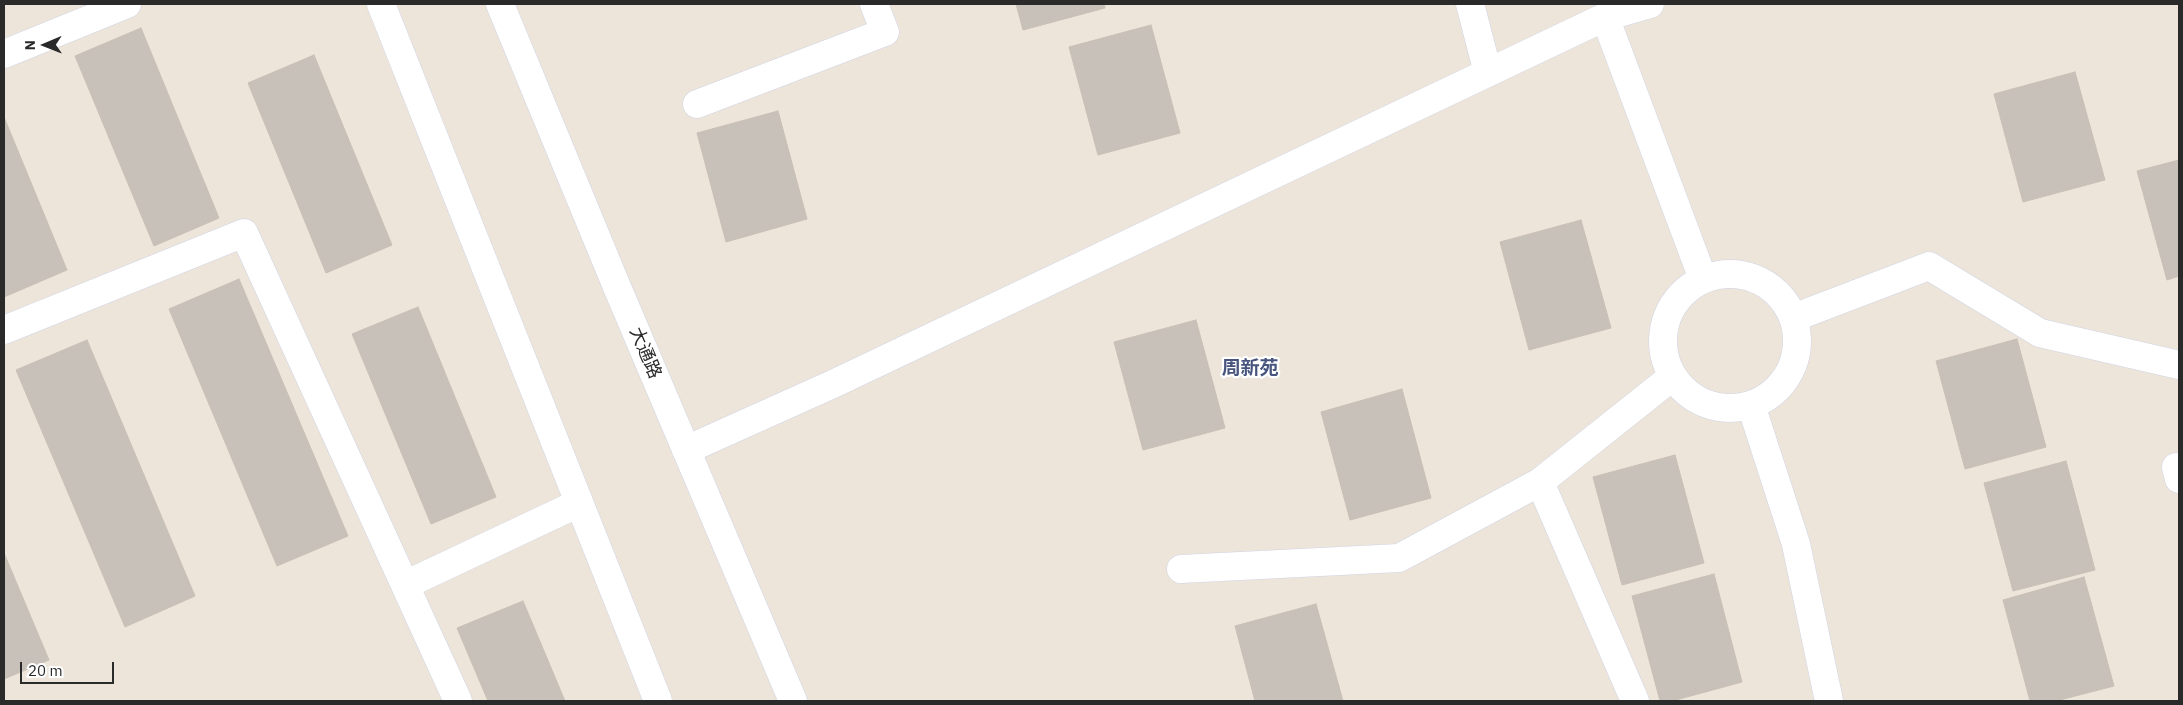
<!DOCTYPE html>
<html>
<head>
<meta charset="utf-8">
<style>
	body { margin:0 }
	#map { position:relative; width:2183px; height:705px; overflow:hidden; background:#ede4da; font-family:"IBM Plex Sans",sans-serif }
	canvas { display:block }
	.frame { position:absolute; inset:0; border:5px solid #2a2a2a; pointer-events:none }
	.north { position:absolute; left:20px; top:20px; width:50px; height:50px; -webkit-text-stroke:4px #fff; paint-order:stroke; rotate:269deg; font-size:14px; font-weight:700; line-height:20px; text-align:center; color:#2a2a2a }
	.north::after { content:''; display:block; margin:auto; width:18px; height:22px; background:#2a2a2a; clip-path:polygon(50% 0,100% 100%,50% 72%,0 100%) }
	.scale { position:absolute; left:20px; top:662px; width:94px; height:22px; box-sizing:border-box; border:2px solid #2a2a2a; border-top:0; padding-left:6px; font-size:15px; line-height:18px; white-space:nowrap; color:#2a2a2a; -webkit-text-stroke:4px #fff; paint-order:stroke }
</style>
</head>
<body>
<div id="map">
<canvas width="2183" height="705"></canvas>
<div class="frame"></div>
<div class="north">N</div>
<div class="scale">20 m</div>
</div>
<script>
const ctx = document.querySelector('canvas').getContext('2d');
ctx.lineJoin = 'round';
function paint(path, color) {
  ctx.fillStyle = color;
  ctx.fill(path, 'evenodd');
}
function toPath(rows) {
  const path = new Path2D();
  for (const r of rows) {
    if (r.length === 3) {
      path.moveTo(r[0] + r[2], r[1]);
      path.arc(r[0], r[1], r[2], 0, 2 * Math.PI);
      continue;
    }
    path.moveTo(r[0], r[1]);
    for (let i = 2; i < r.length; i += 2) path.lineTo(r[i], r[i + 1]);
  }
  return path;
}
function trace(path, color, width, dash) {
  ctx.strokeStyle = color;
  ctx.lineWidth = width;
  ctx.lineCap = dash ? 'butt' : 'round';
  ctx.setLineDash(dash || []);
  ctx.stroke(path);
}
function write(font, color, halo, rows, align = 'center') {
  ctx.font = font + ' "IBM Plex Sans","Noto Sans SC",sans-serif';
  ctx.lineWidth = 4.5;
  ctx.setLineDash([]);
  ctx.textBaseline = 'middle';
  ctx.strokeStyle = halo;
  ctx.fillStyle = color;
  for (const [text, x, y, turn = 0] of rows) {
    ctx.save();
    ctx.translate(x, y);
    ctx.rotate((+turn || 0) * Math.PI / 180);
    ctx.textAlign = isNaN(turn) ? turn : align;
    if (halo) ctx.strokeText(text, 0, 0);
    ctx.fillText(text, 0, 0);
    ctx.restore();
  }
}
const building = toPath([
	[1016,4,1104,4,1105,8,1023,30,1016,4],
	[1151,25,1180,133,1098,155,1069,47,1151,25],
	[141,28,219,218,154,246,75,56,141,28],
	[314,55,392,245,326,273,248,83,314,55],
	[2075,72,2105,180,2023,202,1994,94,2075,72],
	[778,111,807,219,726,242,697,133,778,111],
	[4,117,67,270,4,297,4,117],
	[2179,160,2179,276,2167,280,2137,171,2179,160],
	[1581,220,1611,328,1529,350,1500,242,1581,220],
	[239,279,348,536,277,566,169,309,239,279],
	[418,307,496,497,431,524,352,334,418,307],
	[1196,320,1225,428,1143,450,1114,342,1196,320],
	[2017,339,2046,447,1965,469,1936,361,2017,339],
	[87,340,195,596,125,627,16,370,87,340],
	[1402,389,1431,498,1350,520,1321,412,1402,389],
	[1675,455,1704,563,1622,585,1593,477,1675,455],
	[2066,461,2095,570,2013,591,1984,483,2066,461],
	[4,553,49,660,4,679,4,553],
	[1714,574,1742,682,1672,701,1660,701,1632,596,1714,574],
	[2084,577,2114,686,2056,701,2030,701,2003,600,2084,577],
	[523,601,565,701,488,701,457,628,523,601],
	[1316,604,1343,701,1255,701,1235,626,1316,604]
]);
paint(building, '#c8c1ba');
trace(building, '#c8c0b4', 1);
const minor = toPath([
	[1470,4,1488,73],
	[1605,17,1650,4],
	[4,54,127,4],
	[697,104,885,32,874,4],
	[1730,341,67],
	[1793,318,1929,266,2040,333,2179,365],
	[4,330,244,233,458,701],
	[1751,405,1796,544,1829,701],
	[686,450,833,384,1605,17,1703,279],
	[2176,467,2179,479],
	[1540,482,1635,701],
	[1181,569,1399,558,1540,482,1672,377],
	[405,585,579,503]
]);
const tertiary = toPath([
	[381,4,658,701],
	[500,4,617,287,793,701]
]);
trace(minor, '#d0d4e4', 29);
trace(tertiary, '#d0d4e4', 29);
trace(minor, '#fff', 28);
trace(tertiary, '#fff', 28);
write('18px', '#2a2a2a', '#fff', [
	["大通路",645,353,67]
]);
write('bold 19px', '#47547d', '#fff', [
	["周新苑",1250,369]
]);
</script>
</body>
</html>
